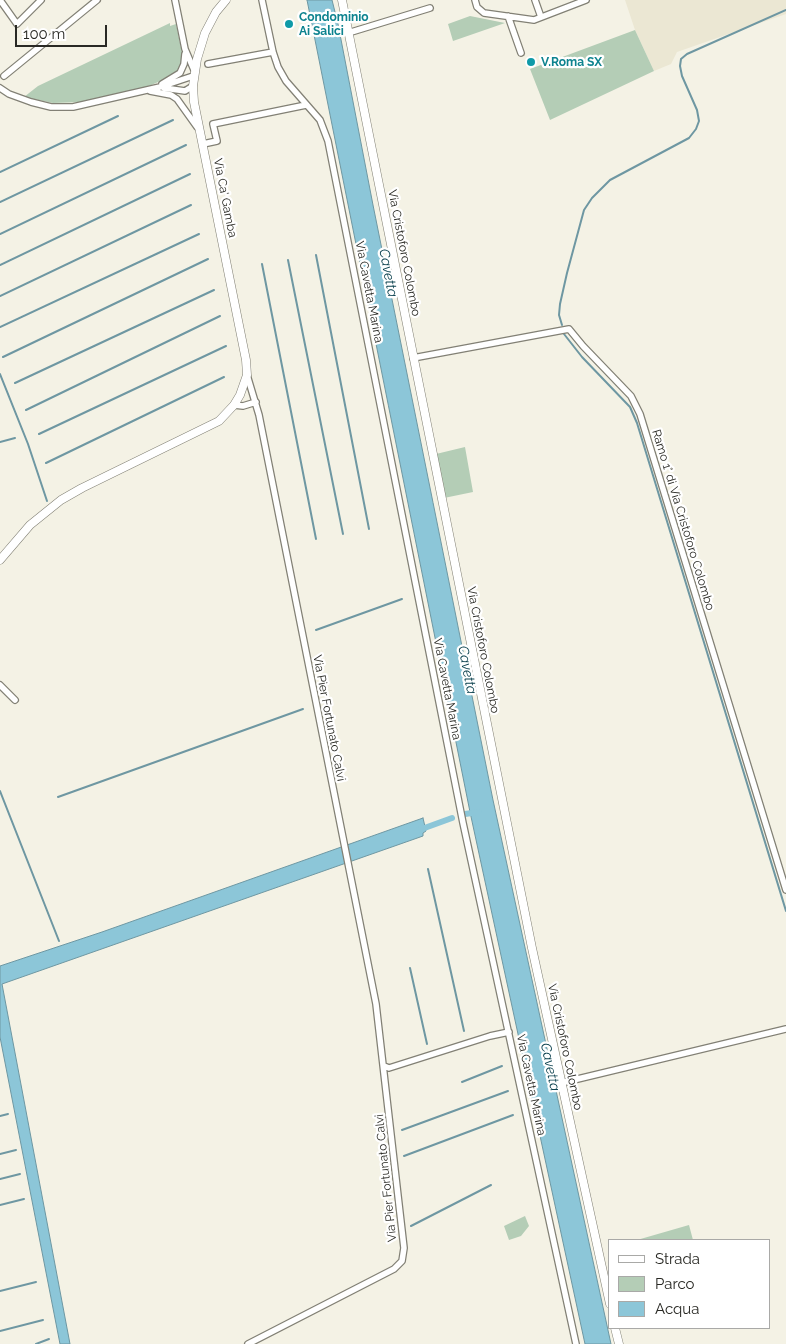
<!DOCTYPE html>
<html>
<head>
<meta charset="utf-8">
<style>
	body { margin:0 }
	#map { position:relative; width:786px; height:1344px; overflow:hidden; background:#f4f2e5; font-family:Raleway,sans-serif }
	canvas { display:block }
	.legend { position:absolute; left:608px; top:1239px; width:162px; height:90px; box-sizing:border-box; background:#fff; border:1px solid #a9a9a7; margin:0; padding:6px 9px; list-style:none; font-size:15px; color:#292924 }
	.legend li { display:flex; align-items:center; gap:10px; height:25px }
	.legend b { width:25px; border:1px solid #a9a9a7 }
	.scale { position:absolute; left:15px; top:25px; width:92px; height:22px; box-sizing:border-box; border:2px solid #292924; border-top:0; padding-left:6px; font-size:15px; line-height:18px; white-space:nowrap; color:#292924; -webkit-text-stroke:4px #fff; paint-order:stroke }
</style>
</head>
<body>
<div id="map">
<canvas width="786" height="1344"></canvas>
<ul class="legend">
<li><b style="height:6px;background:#fff"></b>Strada</li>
<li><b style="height:14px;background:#b4cdb6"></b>Parco</li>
<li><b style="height:14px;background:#8cc6d8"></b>Acqua</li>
</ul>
<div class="scale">100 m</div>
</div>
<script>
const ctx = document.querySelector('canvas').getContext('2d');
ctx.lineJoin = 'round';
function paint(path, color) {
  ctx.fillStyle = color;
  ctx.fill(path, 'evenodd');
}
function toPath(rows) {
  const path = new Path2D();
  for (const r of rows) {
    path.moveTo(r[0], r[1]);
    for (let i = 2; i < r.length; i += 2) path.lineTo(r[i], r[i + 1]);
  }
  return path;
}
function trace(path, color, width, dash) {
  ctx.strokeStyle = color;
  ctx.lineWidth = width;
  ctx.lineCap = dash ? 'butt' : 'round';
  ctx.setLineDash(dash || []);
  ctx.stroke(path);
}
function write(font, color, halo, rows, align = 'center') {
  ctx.font = font + ' Raleway,sans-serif';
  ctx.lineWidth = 4.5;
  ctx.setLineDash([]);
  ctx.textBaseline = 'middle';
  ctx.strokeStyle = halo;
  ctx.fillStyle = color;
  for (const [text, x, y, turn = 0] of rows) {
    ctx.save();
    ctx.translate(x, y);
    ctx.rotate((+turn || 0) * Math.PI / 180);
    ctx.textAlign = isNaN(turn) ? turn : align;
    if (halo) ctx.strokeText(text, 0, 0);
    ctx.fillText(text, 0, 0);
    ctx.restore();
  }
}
paint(toPath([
	[625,0,786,0,786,14,677,52,671,64,654,71,635,30]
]), '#ebe7d3');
paint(toPath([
	[470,16,505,23,453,41,448,24],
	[170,23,170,26,176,24,183,57,183,63,177,72,167,78,147,87,83,102,53,103,24,97,38,86],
	[635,30,654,71,550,120,530,69],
	[465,447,473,492,444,498,436,454],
	[525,1216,529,1226,521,1236,509,1240,504,1226],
	[689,1225,693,1240,637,1240]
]), '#b4cdb6');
const water = toPath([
	[307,0,332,0,338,24,373,205,493,800,611,1344,585,1344,470,812,307,0],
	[423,818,426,831,423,833,423,836,2,984,70,1344,60,1344,0,1037,0,966,102,932,423,818]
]);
paint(water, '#8cc6d8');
trace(water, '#6e97a2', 1);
trace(toPath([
	[0,172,118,116],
	[0,202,173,120],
	[0,234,186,145],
	[316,255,369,529],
	[288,260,343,534],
	[262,264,316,539],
	[0,265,190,174],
	[0,296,191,205],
	[562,325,559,315,560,304,567,273,584,210,592,198,610,180,689,138,696,129,699,121,697,110,682,76,680,66,681,59,687,54,786,10],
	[0,327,199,234],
	[564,334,582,357,630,407,637,423,786,911],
	[3,357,208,259],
	[0,374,28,444,47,501],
	[15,383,214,290],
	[26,410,220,316],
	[39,434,226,346],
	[0,442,15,438],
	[46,463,224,377],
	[316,630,402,599],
	[0,791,59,941],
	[58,797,303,709],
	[428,869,464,1031],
	[410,968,427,1044],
	[462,1082,502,1066],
	[0,1116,8,1114],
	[402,1130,508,1091],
	[0,1154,16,1150],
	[404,1156,513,1115],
	[0,1179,20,1174],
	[0,1205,24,1199],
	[411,1226,491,1185],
	[0,1291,36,1282],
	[0,1331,43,1320],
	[36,1344,49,1339]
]), '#6e97a2', 2);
trace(toPath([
	[465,814,479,812],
	[419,830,452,818]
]), '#8cc6d8', 6);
const minor = toPath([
	[0,0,17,24,41,0],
	[175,0,185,49,194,70],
	[262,0,273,52,278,67,286,81,320,120,328,141,463,823,576,1344],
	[475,0,477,7,484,13,534,20,586,0],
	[535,0,541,17],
	[508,16,521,53],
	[348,33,430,8],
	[208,64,273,52],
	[4,76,97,0],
	[162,84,180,73,184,64,185,54],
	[0,88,9,94,31,102,51,107,73,107,160,87,193,76],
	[164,88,185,91,193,86],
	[150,91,171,95,177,99,197,127],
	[203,144,217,141,213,124,306,105],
	[413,358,569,329,583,346,631,396,640,414,786,890],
	[247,375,259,415,376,1004,404,1248,402,1261,394,1269,248,1344],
	[234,405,243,406,256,402],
	[0,685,15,700],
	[384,1066,389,1068,490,1036,509,1032],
	[561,1083,786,1029]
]);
const tertiary = toPath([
	[342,0,532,948,610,1304],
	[0,560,30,525,61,500,82,488,219,421,234,405,240,395,247,375,246,360,194,102,193,86,197,59,205,33,216,12,226,0],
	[615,1328,619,1344]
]);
trace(minor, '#828075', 8);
trace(tertiary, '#828075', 9);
trace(minor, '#fff', 5.5);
trace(tertiary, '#fff', 8);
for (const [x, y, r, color] of [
	[289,24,5,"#0f9aa8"],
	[531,62,5,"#0f9aa8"]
]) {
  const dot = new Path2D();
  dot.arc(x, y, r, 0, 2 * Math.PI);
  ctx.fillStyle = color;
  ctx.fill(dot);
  trace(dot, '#fff', 2);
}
write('bold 12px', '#0d838f', '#fff', [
	["Condominio",299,17],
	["Ai Salici",299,31],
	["V.Roma SX",541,62]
], 'left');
write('12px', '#292924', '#fff', [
	["Via Ca' Gamba",225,198,79],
	["Via Cristoforo Colombo",404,253,79],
	["Via Cavetta Marina",369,292,79],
	["Ramo 1° di Via Cristoforo Colombo",683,520,73],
	["Via Cristoforo Colombo",483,650,79],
	["Via Cavetta Marina",447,689,79],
	["Via Pier Fortunato Calvi",329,718,79],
	["Via Cristoforo Colombo",565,1047,78],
	["Via Cavetta Marina",531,1085,78],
	["Via Pier Fortunato Calvi",386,1178,-96]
]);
write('italic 14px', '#0b414e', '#fff', [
	["Cavetta",388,273,79],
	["Cavetta",467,670,79],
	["Cavetta",550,1067,78]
]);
</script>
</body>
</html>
